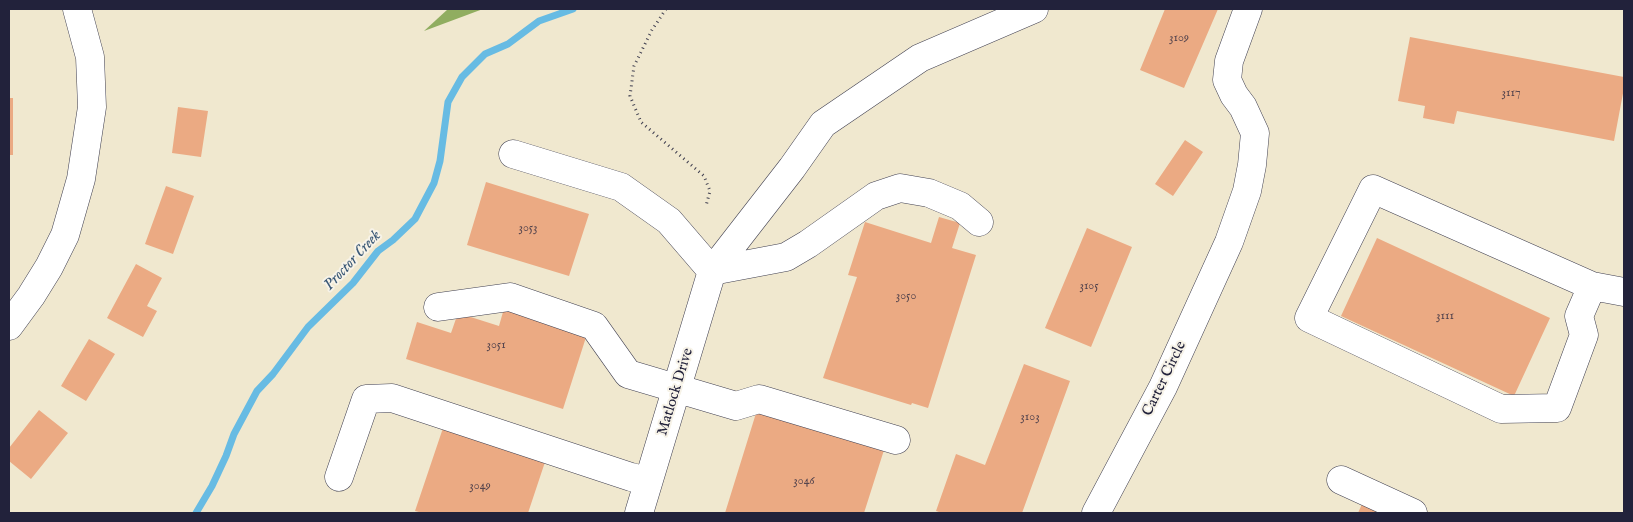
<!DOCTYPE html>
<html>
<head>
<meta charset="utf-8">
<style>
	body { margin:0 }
	#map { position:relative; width:1633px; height:522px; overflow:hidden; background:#f0e8cf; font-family:"IM FELL English",serif }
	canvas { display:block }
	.frame { position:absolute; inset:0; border:10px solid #22223b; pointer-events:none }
</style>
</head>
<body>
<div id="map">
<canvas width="1633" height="522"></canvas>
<div class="frame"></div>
</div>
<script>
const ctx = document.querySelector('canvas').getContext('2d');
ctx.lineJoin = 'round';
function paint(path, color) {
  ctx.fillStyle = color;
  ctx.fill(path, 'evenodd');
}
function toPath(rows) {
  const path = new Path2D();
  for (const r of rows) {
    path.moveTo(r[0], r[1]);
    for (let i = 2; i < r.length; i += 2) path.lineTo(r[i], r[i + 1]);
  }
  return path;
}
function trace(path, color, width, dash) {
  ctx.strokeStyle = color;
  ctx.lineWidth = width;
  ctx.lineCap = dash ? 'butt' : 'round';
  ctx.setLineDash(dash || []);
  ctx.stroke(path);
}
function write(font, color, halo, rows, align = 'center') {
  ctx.font = font + ' "IM FELL English",serif';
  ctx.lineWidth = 4;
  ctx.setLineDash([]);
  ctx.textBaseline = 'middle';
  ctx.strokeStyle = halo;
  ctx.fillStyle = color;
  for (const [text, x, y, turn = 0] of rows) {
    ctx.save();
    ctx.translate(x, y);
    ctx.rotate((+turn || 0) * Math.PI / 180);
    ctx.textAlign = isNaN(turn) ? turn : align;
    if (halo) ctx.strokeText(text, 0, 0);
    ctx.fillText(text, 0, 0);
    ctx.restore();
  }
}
paint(toPath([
	[448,9,483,9,424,31]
]), '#90ad60');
trace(toPath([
	[196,513,212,486,226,456,234,434,257,391,273,374,308,327,353,283,378,251,393,240,415,219,434,183,440,161,448,102,462,77,485,54,508,44,539,21,573,9]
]), '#67bbe3', 7);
paint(toPath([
	[1165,9,1218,9,1184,88,1140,70],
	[1410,37,1624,77,1624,88,1614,141,1457,111,1454,124,1423,118,1425,106,1398,101],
	[9,98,13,98,13,155,9,155],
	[178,107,208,111,201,157,172,153],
	[1185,140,1203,152,1173,196,1155,184],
	[486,182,589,214,569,276,467,245],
	[166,186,194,196,173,254,145,244],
	[939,217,960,223,952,248,976,255,928,408,912,403,911,405,823,378,857,277,848,275,865,222,931,243],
	[1087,228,1132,247,1091,347,1045,328],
	[1377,238,1550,318,1514,396,1341,316],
	[136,264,162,278,147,306,157,311,143,337,107,318],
	[505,305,588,331,563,409,406,359,417,322,451,333,458,313,499,326],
	[89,339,115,354,86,401,61,386],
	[1024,364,1070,381,1022,513,942,513,936,511,956,454,985,465],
	[39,410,68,433,31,479,9,461,9,448],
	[757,410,884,450,864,513,725,513],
	[443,428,545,462,528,513,423,513,415,511],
	[1362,504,1383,513,1358,513]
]), '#ebaa83');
const minor = toPath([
	[513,154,621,187,669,221,712,271],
	[712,271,786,257,808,244,876,196,900,188,929,193,960,206,979,222],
	[1592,286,1579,316,1584,335,1557,408,1501,409,1309,318,1373,189,1592,286,1624,292],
	[438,307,510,297,594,326,628,374,736,406,759,399,896,440],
	[9,326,31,296,49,267,65,235,81,179,92,107,90,57,77,9],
	[339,477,366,399,392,398,631,477,648,481],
	[1341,480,1413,513],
	[639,513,712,271,792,168,823,124,920,58,1034,9],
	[1096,513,1163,387,1229,242,1247,191,1252,165,1255,133,1243,107,1234,95,1227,80,1229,61,1248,9]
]);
trace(minor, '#414051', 29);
trace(toPath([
	[666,9,652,30,634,66,630,96,641,122,704,176,710,191,706,206]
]), '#414051', 3, [1, 4]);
trace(minor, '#fff', 28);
write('12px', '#54444d', null, [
	["3109",1179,39],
	["3117",1511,94],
	["3053",528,229],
	["3105",1089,287],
	["3050",906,297],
	["3111",1445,317],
	["3051",496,346],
	["3103",1030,418],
	["3046",804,482],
	["3049",480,487]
]);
write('15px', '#22223b', '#f7f3e8', [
	["Carter Circle",1165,379,-64],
	["Matlock Drive",676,392,-73]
]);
write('italic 16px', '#3a5876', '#f7f3e8', [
	["Proctor Creek",353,261,-47]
]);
</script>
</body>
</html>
